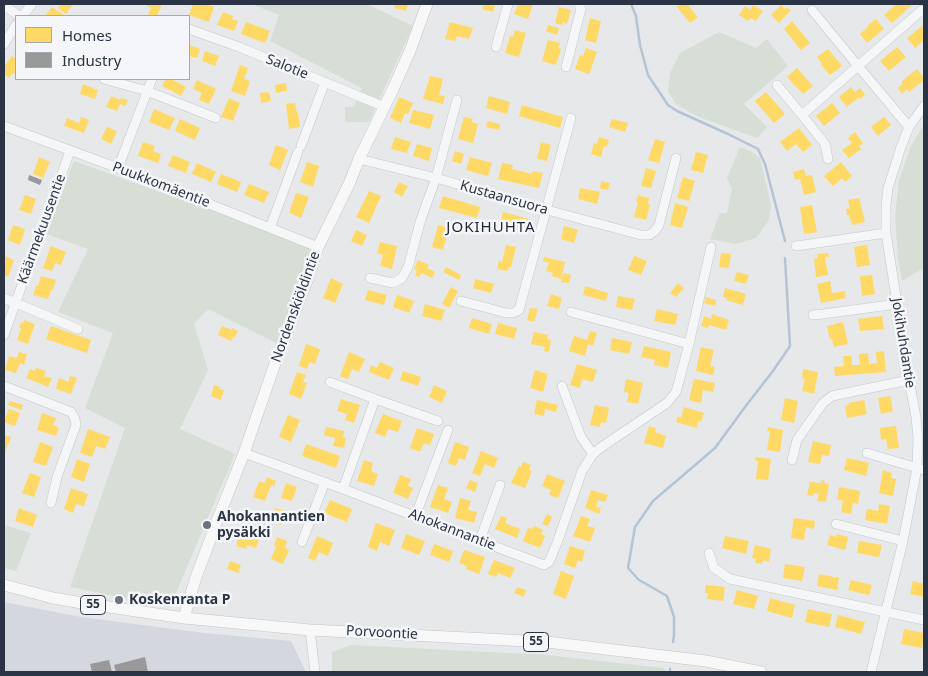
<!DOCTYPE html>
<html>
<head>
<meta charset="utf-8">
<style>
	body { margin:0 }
	#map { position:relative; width:928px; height:676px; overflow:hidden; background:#e6e8ea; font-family:"Noto Sans",sans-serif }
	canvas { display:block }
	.frame { position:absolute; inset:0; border:5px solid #2b3445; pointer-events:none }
	.legend { position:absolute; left:15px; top:15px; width:175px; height:65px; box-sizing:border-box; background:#f4f6f9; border:1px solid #a4a8b1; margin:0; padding:6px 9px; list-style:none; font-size:15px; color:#2b3445 }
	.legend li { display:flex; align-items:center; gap:10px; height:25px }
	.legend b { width:25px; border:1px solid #a4a8b1 }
</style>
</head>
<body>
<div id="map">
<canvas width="928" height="676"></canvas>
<div class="frame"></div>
<ul class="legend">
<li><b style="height:14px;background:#ffd966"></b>Homes</li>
<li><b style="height:14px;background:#999"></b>Industry</li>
</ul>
</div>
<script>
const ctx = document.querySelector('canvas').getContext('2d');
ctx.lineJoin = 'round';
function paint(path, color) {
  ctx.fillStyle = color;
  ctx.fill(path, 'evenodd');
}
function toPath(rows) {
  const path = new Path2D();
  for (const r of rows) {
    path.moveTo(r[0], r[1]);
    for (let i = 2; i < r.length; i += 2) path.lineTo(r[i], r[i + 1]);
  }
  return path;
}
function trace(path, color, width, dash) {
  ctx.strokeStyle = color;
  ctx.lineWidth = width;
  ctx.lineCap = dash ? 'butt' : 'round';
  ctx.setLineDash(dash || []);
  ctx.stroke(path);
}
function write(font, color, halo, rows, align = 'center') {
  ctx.font = font + ' "Noto Sans",sans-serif';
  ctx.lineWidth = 5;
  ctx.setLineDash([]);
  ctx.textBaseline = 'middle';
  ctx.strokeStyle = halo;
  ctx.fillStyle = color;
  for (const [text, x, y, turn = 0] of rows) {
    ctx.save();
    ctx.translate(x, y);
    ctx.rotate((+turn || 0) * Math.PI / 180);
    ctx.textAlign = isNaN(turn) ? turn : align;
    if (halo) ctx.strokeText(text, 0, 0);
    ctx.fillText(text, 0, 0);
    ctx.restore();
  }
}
paint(toPath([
	[4,602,81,617,204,633,291,641,306,672,4,672]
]), '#d4d7dd');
paint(toPath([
	[251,4,367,4,413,26,369,122,345,122,345,107,354,107,362,88,270,41,279,15],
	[719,32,756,48,767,39,788,66,744,104,767,127,757,138,699,117,676,104,668,91,670,73,680,53],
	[924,124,924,268,902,281,898,258,895,216,899,180,911,146],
	[740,147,752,152,760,158,771,205,769,220,756,238,736,244,710,239,720,213,727,213,732,189,727,178],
	[74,161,314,247,276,343,208,309,194,324,208,370,180,429,235,454,170,607,70,587,125,428,85,408,113,333,58,312,88,249,46,234],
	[4,525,31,533,16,571,4,568],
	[351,645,546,655,664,668,667,672,332,672,332,652]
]), '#d6ded6');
paint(toPath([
	[61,4,73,4,66,14,58,8],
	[147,4,162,4,157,16,148,16,151,8,147,6],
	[193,4,204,4,214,7,209,22,189,15],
	[395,4,408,4,406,11,394,8],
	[484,4,495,6,493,12,482,9],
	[518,4,533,4,528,19,514,14],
	[681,4,687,4,698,17,690,23,677,7],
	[896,4,910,4,911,6,892,23,884,15],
	[753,5,763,11,756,21,751,18,748,21,739,15,745,6,750,10],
	[781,5,785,9,787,7,791,10,779,23,771,15],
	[52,7,66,16,45,16],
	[559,7,571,10,567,24,563,22,562,25,555,23],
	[223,12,233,16,232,19,238,21,234,31,217,25],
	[590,18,601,21,596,43,585,40],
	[876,19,884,29,867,43,860,34,869,26,868,25],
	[792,21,810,43,801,50,784,29],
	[246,22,270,31,265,43,241,34],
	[450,22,473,28,469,39,457,36,455,41,445,39],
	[548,25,559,28,557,35,546,31],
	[922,26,924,29,924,40,915,48,907,38],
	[515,30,526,33,519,57,505,53,510,36,513,37],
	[548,40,560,43,558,48,561,49,556,65,542,61],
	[189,45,200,49,197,58,189,56],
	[897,47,906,57,889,71,880,61],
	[586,48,597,52,589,74,575,69,580,55,583,56],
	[828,49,842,66,830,75,821,65,822,64,817,57],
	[205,51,219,56,215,66,202,61],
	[12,56,16,59,16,75,13,73,9,78,4,74,4,67],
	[240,65,248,68,244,79,250,81,245,96,231,91],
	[797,68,813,86,803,94,787,77],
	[917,69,924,78,924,80,909,92,907,89,902,94,898,88,903,84,901,82],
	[430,76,443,79,439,95,445,96,443,104,423,99],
	[166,79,174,79,173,80,186,87,181,96,162,86],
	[197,80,216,89,209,104,199,100,202,93,193,89],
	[286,83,287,91,276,93,275,85],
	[83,84,98,90,95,99,80,94],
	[851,87,855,92,860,88,865,95,860,99,859,97,847,107,839,97],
	[269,92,271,101,261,103,260,93],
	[766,92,785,114,774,123,755,101],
	[111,96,120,100,121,98,128,100,125,106,120,104,117,111,106,107],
	[489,96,510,102,507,114,486,108],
	[399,97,413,103,408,114,405,113,401,123,390,118],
	[229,98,240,103,233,121,221,117],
	[295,103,297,113,298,113,300,127,289,129,286,104],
	[832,103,840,113,824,126,816,116],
	[522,105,563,117,560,128,519,116],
	[154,109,175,118,169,130,149,122],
	[413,110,434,115,430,129,409,123],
	[81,117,89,120,84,133,64,126,67,118,79,123],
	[464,117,473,119,472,122,478,124,473,143,458,139],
	[884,117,891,125,878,136,871,127],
	[180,119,200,128,195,140,175,131],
	[612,119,628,123,625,132,609,127],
	[488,121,500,124,499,130,486,127],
	[107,127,117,131,111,144,101,139],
	[799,128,812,145,803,152,796,144,787,151,780,142],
	[855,132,863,143,859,146,861,149,849,158,842,150,852,143,848,138],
	[395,137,411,142,407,153,391,149],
	[599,137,609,140,607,147,604,146,601,157,591,154,594,143,597,144],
	[655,139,665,142,659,163,648,160],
	[143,142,155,146,153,151,161,154,158,163,138,156],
	[541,142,551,145,547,161,537,159],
	[417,144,432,148,429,161,413,156],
	[276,145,288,150,280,170,269,165],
	[455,151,464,154,461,164,452,161],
	[696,152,708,155,703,173,691,170],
	[173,155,190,162,186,173,168,166],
	[39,157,50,162,43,178,33,174],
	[470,157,492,163,488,176,466,170],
	[307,162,319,166,313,187,300,182],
	[841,162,852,176,845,182,842,178,833,186,824,176],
	[197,163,216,172,211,182,192,174],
	[502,163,513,165,512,169,532,174,533,171,543,173,539,188,498,179],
	[646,168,656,171,651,188,641,186],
	[804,169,806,176,812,175,816,192,804,195,800,179,795,180,793,172],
	[221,174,241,182,237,192,217,184],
	[683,177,695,181,689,201,677,198],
	[601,181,610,183,608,190,600,189],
	[399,182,408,186,402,197,394,192],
	[249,184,269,192,264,203,244,195],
	[580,188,600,192,597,204,578,199],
	[369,191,381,196,369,223,356,217],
	[296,193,309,197,301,218,289,213],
	[25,195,36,199,31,214,19,210],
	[638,195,649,198,648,204,650,205,646,220,634,217,638,202,636,202],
	[443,196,480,207,477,218,439,208],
	[859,198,865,222,852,225,849,215,847,215,846,209,850,208,848,200],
	[675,203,688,207,682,228,670,225],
	[812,205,817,232,804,234,800,207],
	[503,212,529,219,526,231,500,224],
	[13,225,25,229,20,245,8,240],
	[438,225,449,228,443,250,432,247],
	[564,226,578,230,574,243,561,239],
	[356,230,367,235,362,246,351,241],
	[380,242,397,246,392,269,380,266,383,255,377,253],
	[506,245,516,247,511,267,509,267,507,271,497,269,499,261,502,262],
	[867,245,870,265,857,267,854,247],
	[51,246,66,252,61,265,55,263,52,271,43,268],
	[721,253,731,254,729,268,719,267],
	[828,253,829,257,825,257,828,275,816,277,814,259,818,258,817,254],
	[4,256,14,260,8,277,4,275],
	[634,256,647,261,641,275,628,270],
	[544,257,565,262,561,279,552,276,553,273,546,271,549,263,543,261],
	[418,260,429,265,427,268,435,272,432,278,422,273,419,277,415,275,417,271,414,269],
	[446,267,461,275,459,280,443,272],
	[737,272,749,275,746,284,734,281],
	[563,273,571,275,569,283,561,282],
	[872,275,875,294,862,296,860,276],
	[41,276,56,280,53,290,51,290,48,299,33,295,36,286,38,286],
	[331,278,343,284,335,303,323,298],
	[475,279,494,284,491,293,473,288],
	[830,281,832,293,845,291,846,298,821,303,817,284],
	[678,283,684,288,676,297,670,293],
	[585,286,608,293,606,301,583,295],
	[451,287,458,291,449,308,442,304],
	[725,288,746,294,743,305,726,300,727,298,723,297],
	[368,290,387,295,384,305,365,300],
	[551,294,562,298,559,309,547,306],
	[397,295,414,301,409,313,393,307],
	[618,296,635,299,632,310,616,307],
	[706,297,716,300,715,306,704,303],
	[425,304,445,310,441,321,422,316],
	[530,308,538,309,534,322,527,320],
	[657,309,678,314,675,325,654,321],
	[712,314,729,320,726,330,709,325,708,328,701,326,704,316,711,319],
	[882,316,884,329,860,331,858,319],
	[472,318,492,324,489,334,469,328],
	[24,320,35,324,28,344,17,340,21,328,19,328,21,322,23,323],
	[843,322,848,344,834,347,832,339,830,339,827,326],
	[498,323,517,328,514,339,495,334],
	[51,326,91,340,87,353,46,339],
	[222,326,232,330,232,328,238,331,234,339,232,337,231,341,218,335],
	[590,331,597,333,593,346,588,344,585,356,569,351,574,336,587,340],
	[534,332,548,335,547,339,551,340,549,352,544,351,545,347,531,344],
	[612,338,632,342,629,354,610,350],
	[306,344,320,349,315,364,310,362,307,369,299,366],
	[644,346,671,352,668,368,654,365,655,360,641,357],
	[701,347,714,350,710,366,715,367,713,375,696,371],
	[884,351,886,372,835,376,834,367,844,366,843,356,851,356,852,365,860,365,859,354,868,353,869,364,877,363,876,352],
	[19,352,27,354,24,365,20,363,16,373,5,370,9,356,17,358],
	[349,352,365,359,359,372,352,369,348,379,340,376],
	[380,362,394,368,389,380,369,372,371,365,377,368],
	[577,364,597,370,593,382,582,379,580,388,570,385],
	[36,368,46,371,44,376,52,378,48,387,26,378,30,369,35,371],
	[803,369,818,372,814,394,802,391,805,379,802,378],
	[535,370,548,374,543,392,530,388],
	[403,371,421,377,418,386,400,380],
	[297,372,306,375,303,382,307,383,301,399,289,394],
	[70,376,77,378,71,394,56,389,59,378,68,382],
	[626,379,643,383,638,404,627,402,629,393,624,392],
	[694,379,715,383,713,392,703,390,701,403,689,400],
	[214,385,220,387,219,389,224,390,221,400,211,396],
	[434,385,447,391,442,403,429,397],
	[890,396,893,411,881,414,878,398],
	[785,398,798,401,794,423,781,420],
	[341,399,360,405,354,423,345,420,347,414,337,411],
	[537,400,558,405,556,412,545,409,544,416,534,414],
	[864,400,867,414,847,418,845,406,849,405,848,403],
	[10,401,23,405,21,410,8,405],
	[595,405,609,408,606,423,601,422,600,427,590,425],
	[684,407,704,413,701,422,698,421,697,428,676,422,678,416,681,418],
	[9,409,20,413,15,426,4,422],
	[42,413,56,418,53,425,59,428,56,436,37,430],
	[383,414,402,421,398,432,388,429,385,437,375,433],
	[288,415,300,420,291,442,279,437],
	[649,426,656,428,655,432,666,436,663,448,644,443],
	[896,426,899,448,888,449,886,439,881,440,880,428],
	[326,427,344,431,343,437,346,438,344,448,333,446,335,438,324,435],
	[768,427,783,430,780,452,767,450,770,431,767,431],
	[417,428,434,434,430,445,424,443,420,452,410,448],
	[88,429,110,437,105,449,96,446,92,457,80,453],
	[4,435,11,437,4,455],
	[813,441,831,445,829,456,822,455,820,464,808,462],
	[40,442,53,447,46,466,33,462],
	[455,442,469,447,465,460,459,458,456,466,448,463],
	[306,444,340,456,336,468,302,456],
	[481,451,498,458,494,468,485,464,480,476,472,473],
	[756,457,771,459,768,480,756,479,758,461,755,461],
	[847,458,869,463,866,476,844,470],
	[77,459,90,464,84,482,71,477],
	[364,460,373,463,371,471,378,474,374,486,357,481],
	[523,462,531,465,529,470,532,471,525,488,511,483,519,466,521,467],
	[883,470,892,473,891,478,896,479,893,496,879,493],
	[30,473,41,477,34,497,22,493],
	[547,474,565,481,558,498,549,495,551,490,542,486],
	[400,475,411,479,408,486,413,488,408,499,393,493],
	[267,477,276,481,274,486,271,485,265,501,253,497,259,481,265,483],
	[470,480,478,483,475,492,466,488],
	[821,480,825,481,824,483,829,484,826,502,817,501,819,494,814,493,813,496,807,495,810,482,821,483],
	[286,483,297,487,292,501,281,498],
	[438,485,448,488,444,499,452,502,448,513,430,507],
	[839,487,860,491,858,504,853,503,851,514,841,512,843,501,837,499],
	[71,488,88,494,84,506,76,504,73,513,64,509],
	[591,490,608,495,605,502,598,500,596,507,601,508,599,514,585,508],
	[460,498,471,501,468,510,477,512,474,523,455,518],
	[330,500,352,509,347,522,324,513],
	[879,504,890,506,887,524,865,520,867,509,878,511],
	[19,508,37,515,33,527,15,521],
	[275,508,285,511,281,525,271,522],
	[547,514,552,517,548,526,542,524],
	[501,516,507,518,505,523,520,529,517,538,495,529],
	[581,516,590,519,587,526,595,528,590,542,573,536],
	[794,518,815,521,814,529,806,527,804,540,791,538],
	[376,523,395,530,389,546,380,542,377,551,368,547],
	[534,526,543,530,541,534,545,536,540,548,523,541,528,528,532,529],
	[406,534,425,541,419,555,401,548],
	[837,534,848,537,845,550,827,545,830,535,836,537],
	[239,535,246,537,247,535,259,539,256,548,247,545,246,549,236,546],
	[317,536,333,543,328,556,319,552,315,561,308,558],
	[725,536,749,541,746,554,722,548],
	[277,537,287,541,285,548,289,550,283,564,271,559,276,546,274,545],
	[859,541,882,545,879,557,857,553],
	[434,544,453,551,449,562,430,555],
	[755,545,771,549,769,562,763,560,762,564,755,563,756,559,752,558],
	[570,546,585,551,582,562,578,560,575,568,564,564],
	[464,550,485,557,479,574,466,569,467,566,459,563],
	[494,560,515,568,510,578,498,573,496,577,488,574],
	[230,561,241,565,238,573,227,569],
	[785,564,805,567,802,581,783,578],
	[561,571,574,576,566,599,553,594],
	[819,574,839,578,837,590,817,586],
	[851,580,872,585,869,595,848,590],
	[913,581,924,584,924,597,910,594],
	[706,585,725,587,723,601,707,599,708,593,705,593],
	[517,587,526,590,524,597,514,593],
	[737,590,758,596,754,609,733,604],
	[770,598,795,605,792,618,767,611],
	[808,609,832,614,829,627,805,622],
	[838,615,865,622,861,634,835,627],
	[904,629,924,633,922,648,901,644]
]), '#ffd966');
paint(toPath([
	[29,175,42,180,40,185,28,180],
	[145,657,148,672,116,672,114,665],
	[109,660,112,672,92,672,90,664]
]), '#999');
trace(toPath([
	[631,4,636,16,640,45,648,75,668,105,677,111,728,134,758,149,765,164,785,241],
	[673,642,674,636,674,617,667,596,639,580,628,568,635,527,653,501,715,448,745,407,773,371,790,346,785,258],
	[670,669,670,672]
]), '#b4c4d5', 2.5);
const minor = toPath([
	[4,5,19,16],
	[812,10,858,66,909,127],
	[22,16,32,4],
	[189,29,239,47,385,107],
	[4,44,16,25],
	[496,47,508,4],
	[566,67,581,9,579,4],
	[104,79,147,91,216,118],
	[777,85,802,115,922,10],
	[802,115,825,144,828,159],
	[4,126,118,168,318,247],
	[301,146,325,82],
	[359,159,436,178,547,210,641,235,649,235,655,231,659,225,676,158],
	[118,168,152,79],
	[270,228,298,152],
	[796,246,886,233],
	[370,278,393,283,402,278,408,267,421,219,436,178,457,100],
	[4,298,78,329],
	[461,301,506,313,513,313,519,310,571,118],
	[571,312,689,344],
	[813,315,823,314,897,304],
	[4,335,70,151],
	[330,382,375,399,438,421],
	[4,386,71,412,75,419,76,425,57,477,51,503],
	[562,386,581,437,593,454],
	[244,453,343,489,544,565,549,562,557,543,582,471,593,454,603,446,667,403,676,392,689,344,711,247],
	[867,453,924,470],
	[792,460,797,440,823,403,832,396,909,380],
	[343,489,375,399],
	[415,517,448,430],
	[836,524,903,541],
	[480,540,500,485],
	[302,542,325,482],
	[709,553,714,568,730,579,924,620],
	[310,630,315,672],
	[871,672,903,541,917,468,918,439,916,417,909,380,886,233,886,205,888,188,901,147,909,127,924,106]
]);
const major = toPath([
	[4,585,53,598,82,603,184,618,310,630,547,642,706,661,761,672],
	[184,618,195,580,219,516,244,453,278,355,308,278,318,247,349,184,359,159,393,89,410,51,427,4]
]);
trace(minor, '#c4c6c8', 10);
trace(major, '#c2c5c8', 12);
trace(minor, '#f5f6f7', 9);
trace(major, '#f8f8f8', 11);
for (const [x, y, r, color] of [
	[207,525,5,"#6c737f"],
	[119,600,5,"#6c737f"]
]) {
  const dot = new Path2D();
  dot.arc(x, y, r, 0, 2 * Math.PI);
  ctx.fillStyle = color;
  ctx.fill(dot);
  trace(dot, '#f4f6f9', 2);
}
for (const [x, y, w] of [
	[93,605,25],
	[536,642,25]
]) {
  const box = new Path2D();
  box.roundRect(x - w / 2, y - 9.5, w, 19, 4);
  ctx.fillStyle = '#f4f6f9';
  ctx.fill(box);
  trace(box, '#2b3445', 1);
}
write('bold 12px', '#2b3445', null, [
	["55",93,605],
	["55",536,642]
]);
write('14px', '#2b3445', '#f4f6f9', [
	["Salotie",287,67,22],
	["Puukkomäentie",161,185,21],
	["Kustaansuora",504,198,16],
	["Käärmekuusentie",42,229,-70],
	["Nordenskiöldintie",296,307,-70],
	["Jokihuhdantie",903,343,81],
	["Ahokannantie",452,530,21],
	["Porvoontie",382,633,3]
]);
write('bold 14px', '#2b3445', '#f4f6f9', [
	["Ahokannantien",217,517],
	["pysäkki",217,533],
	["Koskenranta P",129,600]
], 'left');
ctx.letterSpacing = '1px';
write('15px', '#1d2536', '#f4f6f9', [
	["JOKIHUHTA",491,228]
]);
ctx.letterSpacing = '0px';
</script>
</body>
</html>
